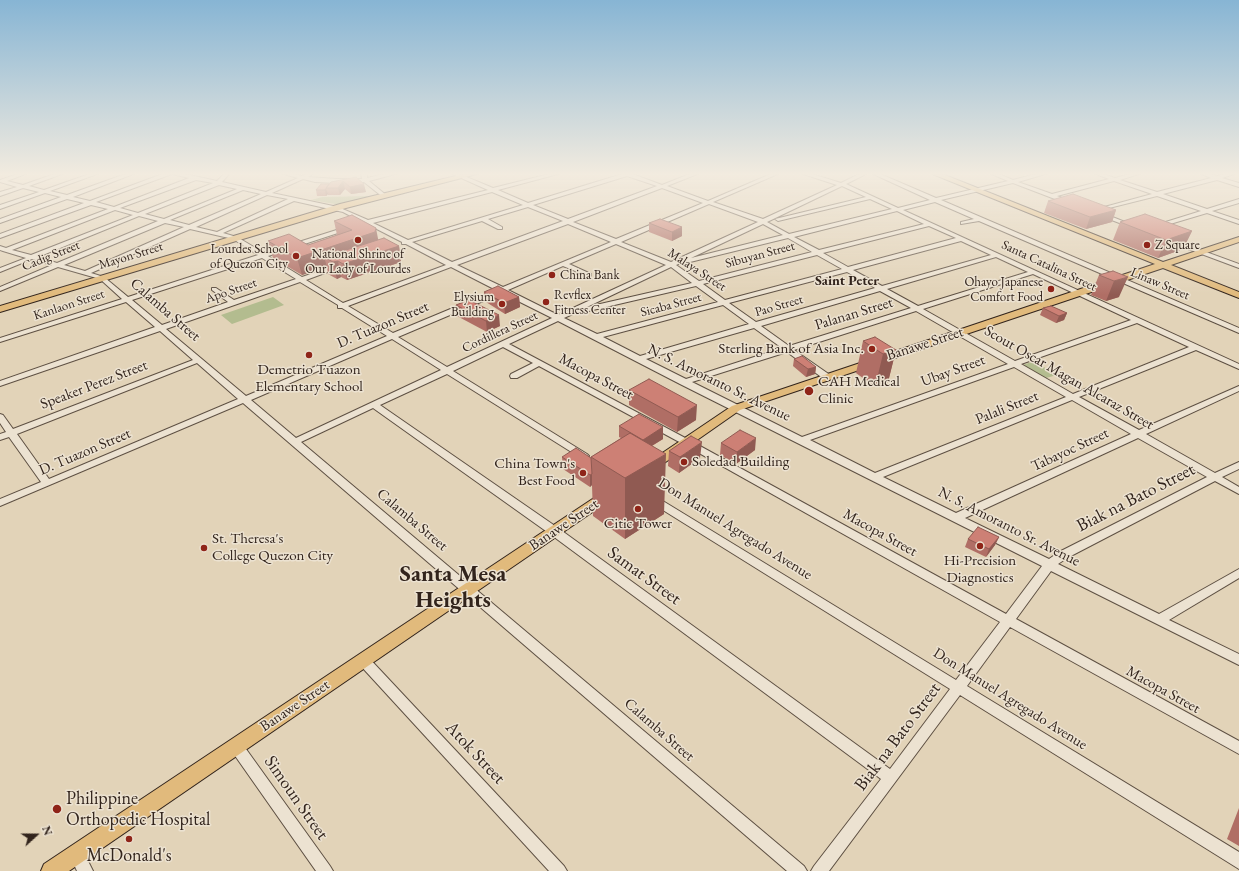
<!DOCTYPE html>
<html>
<head>
<meta charset="utf-8">
<style>
	body { margin:0 }
	#map { position:relative; width:1239px; height:871px; overflow:hidden; background:#e2d3b8; font-family:"EB Garamond",serif }
	canvas { display:block }
	.north { position:absolute; left:16px; top:815px; width:40px; height:40px; -webkit-text-stroke:3px #ece2d1; paint-order:stroke; rotate:69deg; font-size:11px; font-weight:700; line-height:16px; text-align:center; color:#32241c }
	.north::after { content:''; display:block; margin:auto; width:14px; height:18px; background:#32241c; clip-path:polygon(50% 0,100% 100%,50% 72%,0 100%) }
</style>
</head>
<body>
<div id="map">
<canvas width="1239" height="871"></canvas>
<div class="north">N</div>
</div>
<script>
const ctx = document.querySelector('canvas').getContext('2d');
ctx.lineJoin = 'round';
function paint(path, color) {
  ctx.fillStyle = color;
  ctx.fill(path, 'evenodd');
}
function toPath(rows) {
  const path = new Path2D();
  for (const r of rows) {
    path.moveTo(r[0], r[1]);
    for (let i = 2; i < r.length; i += 2) path.lineTo(r[i], r[i + 1]);
  }
  return path;
}
function trace(path, color, width, dash) {
  ctx.strokeStyle = color;
  ctx.lineWidth = width;
  ctx.lineCap = dash ? 'butt' : 'round';
  ctx.setLineDash(dash || []);
  ctx.stroke(path);
}
function write(font, color, halo, rows, align = 'center') {
  ctx.font = font + ' "EB Garamond",serif';
  ctx.lineWidth = 3;
  ctx.setLineDash([]);
  ctx.textBaseline = 'middle';
  ctx.strokeStyle = halo;
  ctx.fillStyle = color;
  for (const [text, x, y, turn = 0] of rows) {
    ctx.save();
    ctx.translate(x, y);
    ctx.rotate((+turn || 0) * Math.PI / 180);
    ctx.textAlign = isNaN(turn) ? turn : align;
    if (halo) ctx.strokeText(text, 0, 0);
    ctx.fillText(text, 0, 0);
    ctx.restore();
  }
}
paint(toPath([
	[367,196,371,197,341,205,311,200,322,197],
	[273,297,284,305,232,324,221,315],
	[1034,361,1057,375,1046,378,1023,365]
]), '#b3bc8f');
const minor = toPath([
	[20,173,28,173,7,181,23,185,57,173,65,173,29,186,44,190,92,173,100,173,50,191,67,195,128,173,136,173,73,197,90,201,165,173,181,173,217,181,225,173,230,173,222,182,266,192,298,178,280,173,291,173,302,176,308,173,315,173,308,177,337,179,362,179,361,173,367,173,367,178,388,173,399,173,369,181,386,195,387,196,384,198,364,182,337,183,315,182,303,179,272,193,338,207,368,220,488,190,450,173,457,173,493,188,553,173,562,173,498,190,528,203,622,174,621,173,630,173,662,185,692,173,700,173,667,186,708,201,773,173,780,173,713,202,763,219,837,185,800,173,809,173,841,183,861,173,868,173,846,184,898,208,930,200,871,173,878,173,936,198,1008,181,989,173,997,173,1013,180,1039,173,1049,173,1018,182,1052,194,1109,179,1093,173,1101,173,1115,178,1133,173,1142,173,1120,180,1157,192,1211,178,1199,173,1207,173,1217,176,1228,173,1237,173,1222,178,1239,183,1239,187,1217,180,1163,194,1207,209,1239,199,1239,203,1212,211,1239,220,1239,224,1207,213,1160,227,1156,227,1156,225,1201,211,1157,196,1097,211,1097,209,1152,194,1114,181,1057,196,1070,201,1071,202,1068,204,1013,183,941,200,1239,328,1239,333,979,221,961,224,961,222,974,219,935,202,903,210,1239,364,1239,369,1196,350,1079,397,1139,430,1239,386,1239,391,1146,434,1215,473,1239,462,1239,469,1222,477,1239,487,1239,494,1215,481,1067,558,1058,564,1159,614,1239,569,1239,578,1169,620,1239,654,1239,665,1051,571,1016,619,1239,741,1239,754,1010,627,967,686,1239,852,1239,869,960,695,829,871,811,871,814,866,881,779,550,534,373,408,301,442,804,866,807,871,787,871,243,403,0,506,0,499,41,482,9,437,0,440,0,434,6,432,0,423,0,414,3,415,13,429,193,360,160,331,0,386,0,381,155,327,126,302,0,342,0,338,122,299,100,279,58,267,0,291,0,287,52,265,32,259,0,272,0,268,26,258,3,251,0,250,0,246,6,248,108,209,91,205,0,238,0,234,84,203,67,199,0,223,0,219,61,197,45,193,0,209,0,205,39,192,23,188,0,196,0,192,17,187,0,182,0,180,20,173],
	[172,174,189,178,114,207,96,202,172,174],
	[627,176,657,186,568,219,533,205,627,176],
	[196,180,213,183,138,213,120,208,196,180],
	[219,185,237,189,164,219,145,214,219,185],
	[842,186,866,197,775,219,778,221,870,199,892,209,789,234,767,222,842,186],
	[662,188,703,203,616,239,573,222,662,188],
	[243,190,261,194,189,225,170,220,243,190],
	[492,192,523,205,408,240,373,223,492,192],
	[267,195,288,199,217,232,196,227,267,195],
	[294,201,343,212,362,222,362,224,367,224,402,242,402,244,406,244,446,265,343,303,306,280,341,267,341,265,337,265,302,277,268,256,350,229,350,227,346,227,264,253,237,237,223,233,294,201],
	[709,204,758,222,671,262,621,242,709,204],
	[528,207,563,221,452,262,412,242,482,221,498,229,502,229,502,227,488,219,528,207],
	[115,210,133,215,31,255,12,250,115,210],
	[897,211,924,224,819,250,794,237,897,211],
	[139,216,158,221,57,263,38,257,139,216],
	[165,223,184,227,85,271,64,265,165,223],
	[568,224,611,242,503,287,457,265,568,224],
	[763,224,783,235,691,258,763,224],
	[929,226,956,238,848,267,823,253,929,226],
	[190,229,233,239,258,255,128,297,104,277,91,273,190,229],
	[788,238,812,252,699,281,676,265,683,262,686,263,788,238],
	[961,241,991,255,882,286,853,270,961,241],
	[616,244,666,265,558,315,508,290,563,266,587,276,591,276,591,274,569,264,616,244],
	[817,255,842,269,725,300,703,284,817,255],
	[996,257,1028,272,918,306,887,289,996,257],
	[262,258,296,279,234,300,216,288,212,288,212,290,228,302,162,325,132,300,262,258],
	[451,267,496,290,393,333,348,306,451,267],
	[671,267,692,283,587,307,671,267],
	[847,272,875,288,756,322,729,303,847,272],
	[1033,274,1131,320,1015,361,923,309,1033,274],
	[300,282,338,305,338,308,342,308,387,336,246,396,166,329,300,282],
	[696,286,718,302,597,334,564,318,577,312,580,313,696,286],
	[880,291,911,308,789,346,761,326,880,291],
	[502,293,552,318,447,367,398,337,502,293],
	[723,305,749,324,640,356,603,337,723,305],
	[916,311,1008,364,802,437,692,382,787,352,824,379,830,379,831,377,830,375,794,350,916,311],
	[558,321,680,384,1042,566,1006,614,689,440,509,344,558,321],
	[1137,323,1189,347,1073,394,1021,364,1137,323],
	[754,328,782,348,686,379,646,359,754,328],
	[392,339,441,370,296,438,251,400,392,339],
	[503,347,533,363,511,374,510,376,511,378,517,378,539,366,683,444,1000,622,956,680,658,498,650,498,649,500,650,502,950,689,890,769,558,528,380,405,447,374,581,458,587,458,589,456,587,454,453,371,503,347],
	[197,363,238,399,49,479,17,434,197,363],
	[1014,367,1066,397,875,473,810,440,1014,367],
	[1072,400,1131,434,956,513,883,477,1072,400],
	[1138,438,1207,477,1059,552,1049,559,965,518,1138,438],
	[1101,214,1105,214,1135,226,1130,227,1101,216,1101,214],
	[1172,241,1176,241,1239,264,1239,268,1172,243,1172,241],
	[363,655,367,656,564,866,567,871,549,871,359,664,357,660,359,656,363,655],
	[236,740,241,742,330,866,333,871,316,871,231,750,229,746,231,742,236,740],
	[77,846,82,849,93,871,77,871,69,854,72,849,77,846]
]);
const major = toPath([
	[468,173,481,173,346,208,0,312,0,306,340,204,468,173],
	[930,173,940,173,1163,262,1239,237,1239,242,1171,265,1239,292,1239,298,1163,268,740,410,657,468,649,468,647,465,649,462,732,406,1155,264,930,173],
	[605,493,610,494,612,497,610,500,69,871,41,871,44,864,600,494,605,493]
]);
trace(minor, '#5e5043', 2);
trace(major, '#32241c', 2);
paint(minor, '#ece2d1');
paint(major, '#e1ba7c');
paint(toPath([
	[356,177,366,192,351,194,345,189,340,195,328,195,328,194,326,196,317,196,316,190,329,184],
	[1048,201,1116,210,1112,222,1086,229,1044,213],
	[334,221,378,240,399,246,401,262,347,280,341,277,337,279,328,274,327,267,302,275,273,258,268,241,308,245,337,235],
	[1120,222,1192,231,1183,249,1158,258,1113,240],
	[649,223,682,227,682,236,672,241,649,232],
	[1113,271,1119,297,1106,301,1091,295,1099,275],
	[484,292,519,297,520,307,505,314,486,302],
	[456,305,500,326,487,332,457,316],
	[1043,308,1067,313,1064,320,1056,323,1040,315],
	[863,341,896,350,888,382,875,387,856,373],
	[794,359,816,367,815,374,806,377,793,366],
	[629,390,696,420,677,432,629,405],
	[619,426,663,427,663,439,652,446,664,514,625,539,593,516,592,485,590,487,563,469,562,457,591,458,591,457,621,438,619,437],
	[721,443,755,450,736,464,720,455],
	[669,451,700,458,679,473,668,466],
	[999,537,995,545,986,557,965,547,968,539],
	[1239,808,1239,846,1227,839]
]), '#b06e65');
paint(toPath([
	[343,181,345,189,340,195,338,188],
	[364,184,366,192,351,194,350,187],
	[326,189,328,194,326,196,325,190],
	[1116,210,1112,222,1086,229,1090,217],
	[682,227,682,236,672,241,672,232],
	[376,228,379,244,338,261,341,277,337,279,333,262,324,257,327,267,302,275,297,258],
	[1192,231,1183,249,1158,258,1166,240],
	[399,246,401,262,347,280,343,264],
	[1128,277,1119,297,1106,301,1114,281],
	[519,297,520,307,505,314,504,303],
	[1067,313,1064,320,1056,323,1059,316],
	[499,315,500,326,487,332,486,321],
	[896,350,888,382,875,387,883,354],
	[816,367,815,374,806,377,808,369],
	[697,405,696,420,677,432,678,417],
	[663,427,663,439,643,451,643,440],
	[756,438,755,450,736,464,737,452],
	[702,442,700,458,679,473,680,457],
	[666,454,664,514,625,539,625,478],
	[592,474,592,485,590,487,590,475],
	[999,537,995,545,986,557,989,549]
]), '#905a52');
const building = toPath([
	[356,177,364,184,350,187,343,181,338,188,326,188,331,182,356,177],
	[321,184,329,184,325,190,316,190,321,184],
	[1073,194,1116,210,1090,217,1048,201,1073,194],
	[1145,214,1192,231,1166,240,1120,222,1145,214],
	[352,215,376,228,375,232,297,258,268,241,289,234,308,245,352,230,334,221,352,215],
	[660,219,682,227,672,232,649,223,660,219],
	[384,238,399,246,343,264,338,261,333,262,324,257,384,238],
	[1113,271,1128,277,1114,281,1099,275,1113,271],
	[498,286,519,297,504,303,484,292,498,286],
	[469,300,499,315,486,321,456,305,469,300],
	[1051,306,1067,313,1059,316,1043,308,1051,306],
	[875,337,896,350,883,354,863,341,875,337],
	[802,356,816,367,808,369,794,359,802,356],
	[649,379,697,405,678,417,629,390,649,379],
	[639,414,663,427,643,440,619,426,639,414],
	[740,430,756,438,737,452,721,443,740,430],
	[630,433,666,454,625,478,591,457,630,433],
	[691,436,702,442,680,457,669,451,691,436],
	[576,448,591,458,592,474,590,475,562,457,576,448],
	[978,527,999,537,989,549,968,539,978,527]
]);
paint(building, '#cd8075');
trace(building, '#905a52', 1);
const sky = ctx.createLinearGradient(0, 0, 0, 295);
sky.addColorStop(0, '#87b5d4');
sky.addColorStop(0.59, '#f2ebdf');
sky.addColorStop(1, '#f2ebdf00');
ctx.fillStyle = sky;
ctx.fillRect(0, 0, 1239, 295);
for (const [x, y, r, color] of [
	[358,240,4,"#8f2418"],
	[1147,245,4,"#8f2418"],
	[296,256,4,"#8f2418"],
	[552,275,4,"#8f2418"],
	[1051,289,4,"#8f2418"],
	[546,302,4,"#8f2418"],
	[502,304,4,"#8f2418"],
	[872,349,4,"#8f2418"],
	[309,355,4,"#8f2418"],
	[809,391,5,"#8f2418"],
	[684,462,4,"#8f2418"],
	[583,473,4,"#8f2418"],
	[638,509,4,"#8f2418"],
	[980,546,4,"#8f2418"],
	[204,548,4,"#8f2418"],
	[57,809,5,"#8f2418"],
	[129,839,4,"#8f2418"]
]) {
  const dot = new Path2D();
  dot.arc(x, y, r, 0, 2 * Math.PI);
  ctx.fillStyle = color;
  ctx.fill(dot);
  trace(dot, '#ece2d1', 1.5);
}
write('13px', '#32241c', '#ece2d1', [
	["Z Square",1155,245],
	["Lourdes School",288,249,"right"],
	["of Quezon City",288,264,"right"],
	["National Shrine of",358,254,"center"],
	["Our Lady of Lourdes",358,269,"center"],
	["China Bank",560,275],
	["Ohayo Japanese",1043,282,"right"],
	["Comfort Food",1043,297,"right"],
	["Revflex",554,295],
	["Fitness Center",554,310],
	["Elysium",494,297,"right"],
	["Building",494,312,"right"]
], 'left');
write('13px', '#32241c', '#ece2d1', [
	["Sibuyan Street",760,255,-15],
	["Cadig Street",51,256,-22],
	["Mayon Street",131,256,-17],
	["Santa Catalina Street",1049,266,25],
	["Malaya Street",697,270,33],
	["Linaw Street",1160,284,23],
	["Apo Street",231,291,-19],
	["Kanlaon Street",69,305,-18],
	["Sicaba Street",671,305,-15],
	["Pao Street",779,306,-16],
	["Cordillera Street",500,332,-25]
]);
write('bold 14px', '#32241c', '#ece2d1', [
	["Saint Peter",847,281]
]);
write('15px', '#32241c', '#ece2d1', [
	["Calamba Street",165,310,41],
	["Palanan Street",854,314,-17],
	["D. Tuazon Street",383,325,-23],
	["Banawe Street",925,344,-18],
	["Ubay Street",953,371,-20],
	["Macopa Street",596,377,28],
	["Scout Oscar Magan Alcaraz Street",1069,378,30],
	["N. S. Amoranto Sr. Avenue",719,383,26],
	["Speaker Perez Street",94,385,-21],
	["Palali Street",1007,408,-22],
	["Tabayoc Street",1070,450,-25],
	["D. Tuazon Street",85,452,-23],
	["Calamba Street",412,520,40],
	["Banawe Street",564,525,-34],
	["N. S. Amoranto Sr. Avenue",1009,527,27],
	["Don Manuel Agregado Avenue",735,529,32],
	["Macopa Street",880,533,29],
	["Macopa Street",1163,690,29],
	["Don Manuel Agregado Avenue",1010,699,32],
	["Banawe Street",295,706,-34],
	["Calamba Street",659,730,41]
]);
write('15px', '#32241c', '#ece2d1', [
	["Sterling Bank of Asia Inc.",864,349,"right"],
	["Demetrio Tuazon",309,370],
	["Elementary School",309,387],
	["CAH Medical",818,382,"left"],
	["Clinic",818,399,"left"],
	["Soledad Building",692,462,"left"],
	["China Town's",575,464,"right"],
	["Best Food",575,481,"right"],
	["Citic Tower",638,524],
	["St. Theresa's",212,539,"left"],
	["College Quezon City",212,556,"left"],
	["Hi-Precision",980,561],
	["Diagnostics",980,578]
]);
write('18px', '#32241c', '#ece2d1', [
	["Biak na Bato Street",1136,498,-27],
	["Samat Street",644,576,36],
	["Biak na Bato Street",898,737,-53],
	["Atok Street",475,753,47],
	["Simoun Street",296,798,55]
]);
write('18px', '#32241c', '#ece2d1', [
	["Philippine",66,799],
	["Orthopedic Hospital",66,820],
	["McDonald's",129,856,"center"]
], 'left');
write('bold 23px', '#32241c', '#ece2d1', [
	["Santa Mesa",453,575],
	["Heights",453,601]
]);
</script>
</body>
</html>
